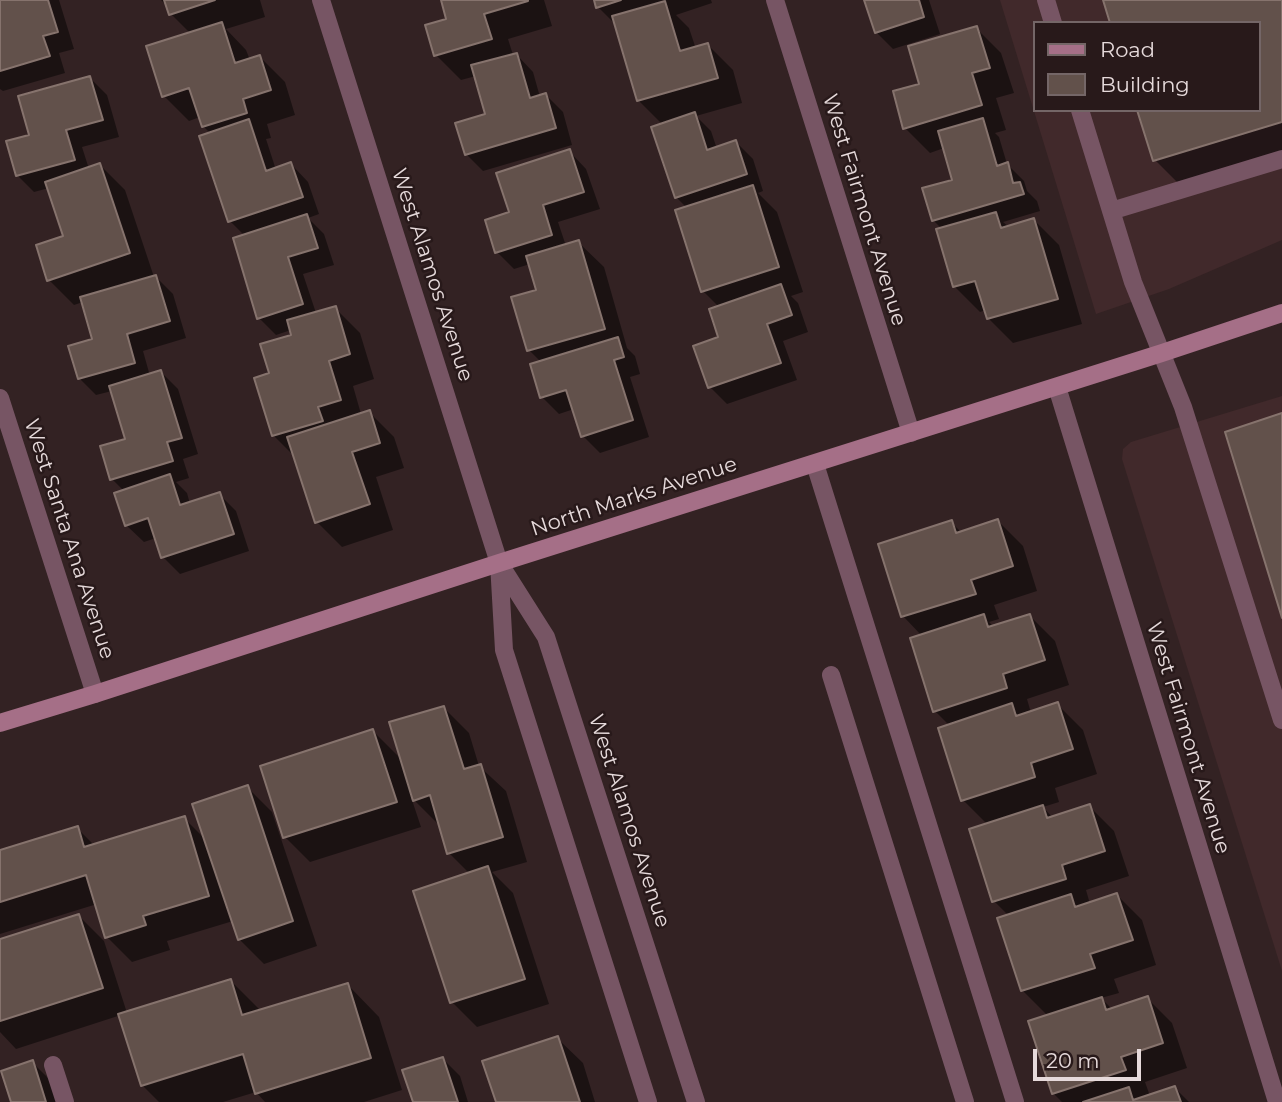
<!DOCTYPE html>
<html>
<head>
<meta charset="utf-8">
<style>
	body { margin:0 }
	#map { position:relative; width:1282px; height:1102px; overflow:hidden; background:#332223; font-family:Montserrat,sans-serif }
	canvas { display:block }
	.legend { position:absolute; left:1033px; top:21px; width:228px; height:91px; box-sizing:border-box; background:#28191a; border:2px solid #746667; margin:0; padding:9px 12px; list-style:none; font-size:21px; color:#e6dadb }
	.legend li { display:flex; align-items:center; gap:14px; height:35px }
	.legend b { width:35px; border:2px solid #746667 }
	.scale { position:absolute; left:1033px; top:1049px; width:108px; height:32px; box-sizing:border-box; border:4px solid #e6dadb; border-top:0; padding-left:9px; font-size:21px; line-height:24px; white-space:nowrap; color:#e6dadb; -webkit-text-stroke:5px #28191a; paint-order:stroke }
</style>
</head>
<body>
<div id="map">
<canvas width="1282" height="1102"></canvas>
<ul class="legend">
<li><b style="height:9px;background:#a56f87"></b>Road</li>
<li><b style="height:19px;background:#62514b"></b>Building</li>
</ul>
<div class="scale">20 m</div>
</div>
<script>
const ctx = document.querySelector('canvas').getContext('2d');
ctx.lineJoin = 'round';
function paint(path, color) {
  ctx.fillStyle = color;
  ctx.fill(path, 'evenodd');
}
function toPath(rows) {
  const path = new Path2D();
  for (const r of rows) {
    path.moveTo(r[0], r[1]);
    for (let i = 2; i < r.length; i += 2) path.lineTo(r[i], r[i + 1]);
  }
  return path;
}
function trace(path, color, width, dash) {
  ctx.strokeStyle = color;
  ctx.lineWidth = width;
  ctx.lineCap = dash ? 'butt' : 'round';
  ctx.setLineDash(dash || []);
  ctx.stroke(path);
}
function write(font, color, halo, rows, align = 'center') {
  ctx.font = font + ' Montserrat,sans-serif';
  ctx.lineWidth = 5;
  ctx.setLineDash([]);
  ctx.textBaseline = 'middle';
  ctx.strokeStyle = halo;
  ctx.fillStyle = color;
  for (const [text, x, y, turn = 0] of rows) {
    ctx.save();
    ctx.translate(x, y);
    ctx.rotate((+turn || 0) * Math.PI / 180);
    ctx.textAlign = isNaN(turn) ? turn : align;
    if (halo) ctx.strokeText(text, 0, 0);
    ctx.fillText(text, 0, 0);
    ctx.restore();
  }
}
paint(toPath([
	[1000,0,1282,0,1282,240,1169,289,1096,314],
	[1035,23,1259,23,1259,110,1035,110],
	[1282,396,1282,971,1122,459,1123,449,1131,442]
]), '#41292b');
paint(toPath([
	[0,0,59,0,74,49,59,53,65,73,3,91,0,89],
	[161,0,260,0,265,17,226,29,246,50,250,60,260,57,285,82,295,115,267,124,271,138,266,139,276,170,291,164,308,182,319,214,308,218,324,234,334,265,303,274,316,313,335,308,360,333,374,379,353,386,361,414,369,412,394,437,404,468,376,477,393,530,342,547,317,522,296,458,273,435,271,375,293,336,291,330,276,335,259,318,245,236,230,221,202,137,211,134,203,126,200,117,189,121,164,96,191,34,171,14,169,8],
	[443,0,544,0,552,26,508,39,513,55,516,54,533,72,540,97,546,95,563,112,572,145,483,171,466,154,488,115,476,76,461,80,436,55,448,20],
	[596,0,711,0,712,3,676,15,689,28,696,49,708,45,733,70,742,103,696,116,711,131,717,149,736,142,753,159,763,191,758,193,777,212,803,292,791,296,798,303,808,332,783,341,797,380,727,404,710,387,721,338,719,307,703,291,687,208,676,197,663,125,639,101,617,26,598,7],
	[866,0,929,0,940,34,893,49,876,32],
	[1105,0,1282,0,1282,163,1187,192,1155,160,1259,110,1259,23],
	[976,28,1001,53,1014,93,996,98,1006,130,995,133,999,137,1007,164,1024,181,1027,191,1037,201,1040,211,1003,222,1009,227,1034,220,1059,245,1082,324,1013,343,988,318,986,310,980,312,955,287,938,230,942,229,933,220,954,181,944,148,930,153,905,128,921,85],
	[90,78,107,95,119,137,82,147,89,169,100,165,125,190,154,277,156,277,173,294,186,338,143,351,150,376,161,372,178,389,198,454,183,459,189,478,176,482,187,493,190,504,219,494,236,511,249,551,180,574,163,557,156,538,144,542,126,525,124,491,112,479,128,440,112,391,96,395,79,378,94,340,83,302,74,305,49,280,66,237,49,188,34,192,17,175,31,136],
	[569,151,586,169,600,209,558,222,566,246,578,242,604,267,627,348,635,356,640,374,630,377,649,437,600,453,583,436,574,409,559,414,542,397,541,362,529,350,538,291,530,264,514,269,497,252,511,213],
	[998,521,1023,546,1037,591,994,605,999,619,989,622,994,627,1030,616,1055,641,1069,685,1027,699,1031,713,1057,704,1083,730,1097,774,1055,788,1059,802,1043,807,1053,818,1089,806,1114,831,1129,876,1086,890,1090,904,1117,895,1142,920,1156,965,1114,979,1119,993,1101,998,1112,1009,1147,998,1172,1023,1187,1068,1145,1082,1150,1096,1175,1088,1189,1102,1062,1102,1053,1093,1048,1016,1022,990,1009,916,994,901,988,825,963,800,950,726,935,711,922,636,903,616,880,545,951,522,962,533],
	[444,708,469,733,479,766,506,791,527,862,492,872,513,893,549,1004,477,1027,452,1002,470,874,449,853,439,825,411,797,421,827,310,862,285,837,373,731,403,761],
	[247,787,272,812,317,946,264,964,239,939,233,921,167,941,170,950,132,962,107,937,97,904,0,934,0,852,77,828,95,846,184,818,206,840],
	[79,916,104,941,127,1013,231,981,261,1011,347,984,379,1017,402,1090,364,1102,265,1102,256,1092,223,1102,159,1102,142,1085,121,1015,16,1049,0,1032,0,941],
	[557,1038,583,1063,595,1102,498,1102],
	[443,1059,460,1076,468,1102,414,1102],
	[32,1062,49,1079,57,1102,13,1102]
]), '#0007');
const building = toPath([
	[0,0,48,0,58,32,43,36,50,56,0,71,0,0],
	[164,0,215,0,169,15,164,0],
	[441,0,528,0,528,1,484,14,492,39,434,56,425,25,446,19,441,0],
	[594,0,621,0,596,8,594,0],
	[864,0,919,0,924,17,875,33,864,0],
	[1103,0,1282,0,1282,122,1153,161,1137,110,1259,110,1259,23,1110,23,1103,0],
	[665,1,680,51,708,43,718,78,637,101,612,16,665,1],
	[222,22,235,63,260,55,271,90,243,99,247,113,202,127,189,88,162,97,146,46,222,22],
	[977,26,990,68,972,73,982,105,903,129,893,91,919,84,908,46,977,26],
	[517,53,530,98,546,93,556,128,465,155,455,123,485,114,471,65,517,53],
	[90,76,103,120,66,130,75,160,16,176,6,141,29,135,18,96,90,76],
	[695,112,707,150,736,140,747,174,675,198,651,127,695,112],
	[983,118,997,166,1008,162,1013,183,1020,182,1024,194,932,221,922,188,952,180,938,131,983,118],
	[249,119,266,171,291,162,303,197,228,222,199,136,249,119],
	[570,149,584,192,543,205,552,235,495,253,485,220,509,212,496,173,570,149],
	[100,163,130,253,47,281,36,245,63,236,45,182,100,163],
	[753,185,779,267,701,292,675,210,753,185],
	[996,212,1001,228,1034,218,1058,299,987,319,975,281,953,287,936,229,996,212],
	[307,214,318,248,288,257,303,304,257,319,233,238,307,214],
	[579,240,605,329,527,351,511,297,536,290,526,256,579,240],
	[156,275,170,321,127,334,135,363,78,379,68,346,92,339,80,297,156,275],
	[781,284,792,315,767,324,781,363,708,388,693,346,718,337,709,309,781,284],
	[336,306,350,354,329,361,341,400,318,407,323,421,272,436,254,378,269,373,260,344,291,335,287,320,336,306],
	[618,337,624,357,614,360,633,420,581,437,566,390,540,398,530,364,618,337],
	[161,370,182,438,167,442,173,461,110,480,100,446,125,439,109,386,161,370],
	[370,410,380,443,352,452,370,504,315,523,287,437,370,410],
	[1282,413,1282,618,1225,432,1282,413],
	[170,474,180,505,220,492,234,534,161,558,148,518,125,526,114,493,170,474],
	[998,519,1013,566,971,580,976,594,901,617,878,544,952,520,956,533,998,519],
	[984,614,988,627,1030,614,1045,660,1003,674,1007,688,933,712,910,638,984,614],
	[1058,702,1073,749,1031,763,1035,777,961,801,938,728,1012,703,1016,716,1058,702],
	[444,706,464,769,481,764,503,837,447,854,430,795,413,801,389,722,444,706],
	[373,729,397,802,283,838,260,766,373,729],
	[248,785,293,921,238,940,192,804,248,785],
	[1090,804,1105,851,1062,865,1066,879,992,902,969,829,1043,805,1047,818,1090,804],
	[185,816,209,896,143,916,146,925,105,938,86,875,0,902,0,850,78,826,84,847,185,816],
	[488,866,525,979,450,1003,413,891,488,866],
	[1117,893,1133,940,1090,954,1095,968,1021,991,997,918,1071,894,1075,907,1117,893],
	[79,914,103,988,0,1021,0,939,79,914],
	[231,979,242,1015,348,983,371,1058,255,1094,243,1054,141,1086,118,1014,231,979],
	[1148,996,1163,1043,1121,1057,1126,1070,1052,1094,1028,1021,1102,997,1106,1010,1148,996],
	[558,1036,580,1102,496,1102,482,1061,558,1036],
	[443,1057,458,1102,413,1102,402,1070,443,1057],
	[33,1060,46,1102,11,1102,1,1071,33,1060],
	[1175,1086,1181,1102,1083,1102,1129,1087,1133,1100,1175,1086]
]);
paint(building, '#62514b');
trace(building, '#86736d', 2);
trace(toPath([
	[1046,0,1053,23],
	[1080,110,1133,282,1183,407,1282,720],
	[1111,211,1282,159],
	[815,464,1015,1102]
]), '#775564', 18);
trace(toPath([
	[321,0,499,563,504,650,648,1102],
	[775,0,911,433],
	[1057,387,1277,1102],
	[0,398,95,694],
	[501,566,546,637,696,1102],
	[831,675,965,1102],
	[53,1065,65,1102]
]), '#775564', 18);
trace(toPath([
	[0,723,95,694,499,563,1162,353,1282,313]
]), '#a56f87', 18);
write('21px', '#e6dadb', '#28191a', [
	["West Fairmont Avenue",864,210,73],
	["West Alamos Avenue",432,275,72],
	["North Marks Avenue",634,497,-18],
	["West Santa Ana Avenue",69,539,72],
	["West Fairmont Avenue",1188,738,73],
	["West Alamos Avenue",629,821,72]
]);
</script>
</body>
</html>
